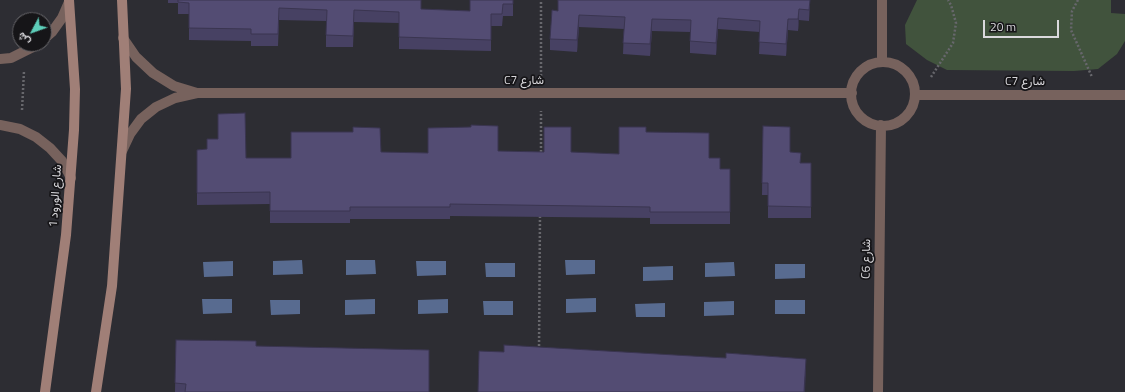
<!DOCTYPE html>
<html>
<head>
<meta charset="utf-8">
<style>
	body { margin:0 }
	#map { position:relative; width:1125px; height:392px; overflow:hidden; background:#2d2d33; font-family:"Titillium Web",Vazirmatn,sans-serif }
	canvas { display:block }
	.north { position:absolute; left:12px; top:12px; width:40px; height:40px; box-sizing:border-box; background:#161518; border:1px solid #646367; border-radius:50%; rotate:229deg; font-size:11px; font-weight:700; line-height:16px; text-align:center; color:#dad9dd }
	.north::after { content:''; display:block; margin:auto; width:14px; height:18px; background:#5dceb9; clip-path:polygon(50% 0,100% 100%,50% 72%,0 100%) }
	.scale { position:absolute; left:983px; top:20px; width:76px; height:18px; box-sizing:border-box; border:2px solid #dad9dd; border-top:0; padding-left:5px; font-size:12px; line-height:14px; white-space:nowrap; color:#dad9dd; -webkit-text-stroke:3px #161518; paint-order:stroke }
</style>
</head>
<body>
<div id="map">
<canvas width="1125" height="392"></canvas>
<div class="north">ش</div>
<div class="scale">20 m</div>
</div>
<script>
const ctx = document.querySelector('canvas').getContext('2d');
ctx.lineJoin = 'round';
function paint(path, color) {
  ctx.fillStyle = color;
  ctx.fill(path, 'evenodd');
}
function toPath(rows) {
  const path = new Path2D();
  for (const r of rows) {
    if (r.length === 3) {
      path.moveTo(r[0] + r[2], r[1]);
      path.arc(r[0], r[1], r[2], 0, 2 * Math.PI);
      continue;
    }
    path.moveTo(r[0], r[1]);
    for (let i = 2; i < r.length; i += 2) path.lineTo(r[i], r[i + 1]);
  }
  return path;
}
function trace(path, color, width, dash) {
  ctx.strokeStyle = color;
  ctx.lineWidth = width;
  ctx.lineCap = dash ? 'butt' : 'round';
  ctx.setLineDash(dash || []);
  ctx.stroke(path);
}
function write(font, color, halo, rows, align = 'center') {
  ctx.font = font + ' "Titillium Web",Vazirmatn,sans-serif';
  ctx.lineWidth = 3.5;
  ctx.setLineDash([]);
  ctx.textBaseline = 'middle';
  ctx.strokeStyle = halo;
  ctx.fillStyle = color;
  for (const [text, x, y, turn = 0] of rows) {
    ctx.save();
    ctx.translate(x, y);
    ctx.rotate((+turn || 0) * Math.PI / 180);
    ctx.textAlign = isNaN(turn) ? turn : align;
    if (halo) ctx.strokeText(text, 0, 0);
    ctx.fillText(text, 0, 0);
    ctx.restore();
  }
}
paint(toPath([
	[917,0,1111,0,1111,13,1125,14,1125,41,1117,54,1098,69,1074,71,947,70,927,60,906,44,905,25]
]), '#41533d');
paint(toPath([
	[302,260,303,274,273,275,273,261],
	[346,260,375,260,376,274,346,275],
	[565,260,595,260,595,274,566,275],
	[233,261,233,276,204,277,203,262],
	[416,261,446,261,446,275,417,276],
	[734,262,735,276,705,277,705,263],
	[485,263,515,263,515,277,486,277],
	[775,264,805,264,805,278,775,279],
	[673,266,673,280,643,281,643,267],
	[596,298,596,312,566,313,566,299],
	[202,299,232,299,232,313,203,314],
	[375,299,375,314,345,315,345,300],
	[448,299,448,313,418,314,418,300],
	[270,300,300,300,300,314,271,315],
	[775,300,805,300,805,314,775,314],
	[483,301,513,301,513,315,484,315],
	[734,301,734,315,704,316,704,302],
	[665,303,665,317,636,317,635,304]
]), '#586b90');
trace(toPath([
	[1078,0,1072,11,1071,30,1092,77],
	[541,76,541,0],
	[931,77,953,43,956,23,951,5,948,0],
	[22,110,24,71],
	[541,156,541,111],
	[539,350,540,215]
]), '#67676c', 2.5, [2, 2]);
trace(toPath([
	[123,38,136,57,153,73,174,86,197,93],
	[44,39,52,32,62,18,69,2],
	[0,59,11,58,39,44],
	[882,62,882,0],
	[883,94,32],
	[915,95,1125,95],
	[0,125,20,129,36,137,50,148,62,161,71,178],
	[122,151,130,134,141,119,156,107,175,98,197,93,852,93],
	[878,392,881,125]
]), '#77625d', 10);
trace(toPath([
	[45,392,66,235,74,130,75,89,69,0],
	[96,392,112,286,126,89,122,0]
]), '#a07f77', 10);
paint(toPath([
	[168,0,421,0,421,9,470,11,470,0,513,0,513,16,503,16,502,26,491,26,491,51,399,49,399,23,354,22,353,47,326,47,326,21,279,20,278,46,251,46,251,41,189,40,189,14,178,14,178,3,168,3],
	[558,0,810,0,809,21,799,20,798,31,788,30,786,56,759,54,760,32,718,29,716,55,690,53,690,32,652,31,650,56,623,54,624,29,579,27,577,52,550,50,550,39,558,11],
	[763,126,800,163,811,163,811,218,768,218,768,195,762,195],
	[646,132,709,158,720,169,730,169,730,224,650,224,650,218,450,216,450,219,350,219,350,223,270,223,270,204,197,205,197,150,207,149,218,139,246,158,291,158,381,152,428,153,498,151,619,154],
	[176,340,256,346,429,392,175,392]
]), '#474163');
paint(toPath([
	[810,0,809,21,809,10],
	[799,9,799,20,798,31,798,19],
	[579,15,579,27,577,52,577,40],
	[718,18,718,29,716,55,716,43],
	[652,19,652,31,650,56,650,44],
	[788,19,788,30,786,56,786,44],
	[806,359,806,370,805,392,804,392]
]), '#3a3550');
const building = toPath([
	[178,0,421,0,421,9,470,11,470,0,513,0,513,4,503,4,502,14,491,14,491,40,399,37,399,12,354,10,353,36,326,35,327,10,279,8,278,34,251,34,251,29,189,28,189,3,178,2,178,0],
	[558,0,810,0,809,10,799,9,798,19,788,19,786,44,759,42,760,21,718,18,716,43,690,41,691,20,652,19,650,44,623,43,625,17,579,15,577,40,550,39,552,10,558,11,558,0],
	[245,113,246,158,291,158,291,132,353,132,353,127,380,128,381,152,428,153,428,128,471,127,471,125,498,126,498,151,544,152,544,127,571,127,571,152,619,154,619,127,646,127,646,132,709,133,709,158,720,158,720,169,730,169,730,212,650,212,650,207,450,204,450,207,350,207,350,211,270,211,270,192,197,193,197,150,207,149,207,139,218,139,218,114,245,113],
	[763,126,790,127,790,152,801,153,800,163,811,163,811,207,768,206,768,183,762,183,763,126],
	[176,340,256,341,256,346,429,350,429,392,185,392,186,384,175,383,176,340],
	[504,345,726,358,726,353,806,359,804,392,478,392,479,351,504,352,504,345]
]);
paint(building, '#534c73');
trace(building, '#3a3550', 1);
write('12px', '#dad9dd', '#161518', [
	["C7 شارع",524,81],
	["C7 شارع",1025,82],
	["شارع الورود 1",56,196,-86],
	["C6 شارع",867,259,-89]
]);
</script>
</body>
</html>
